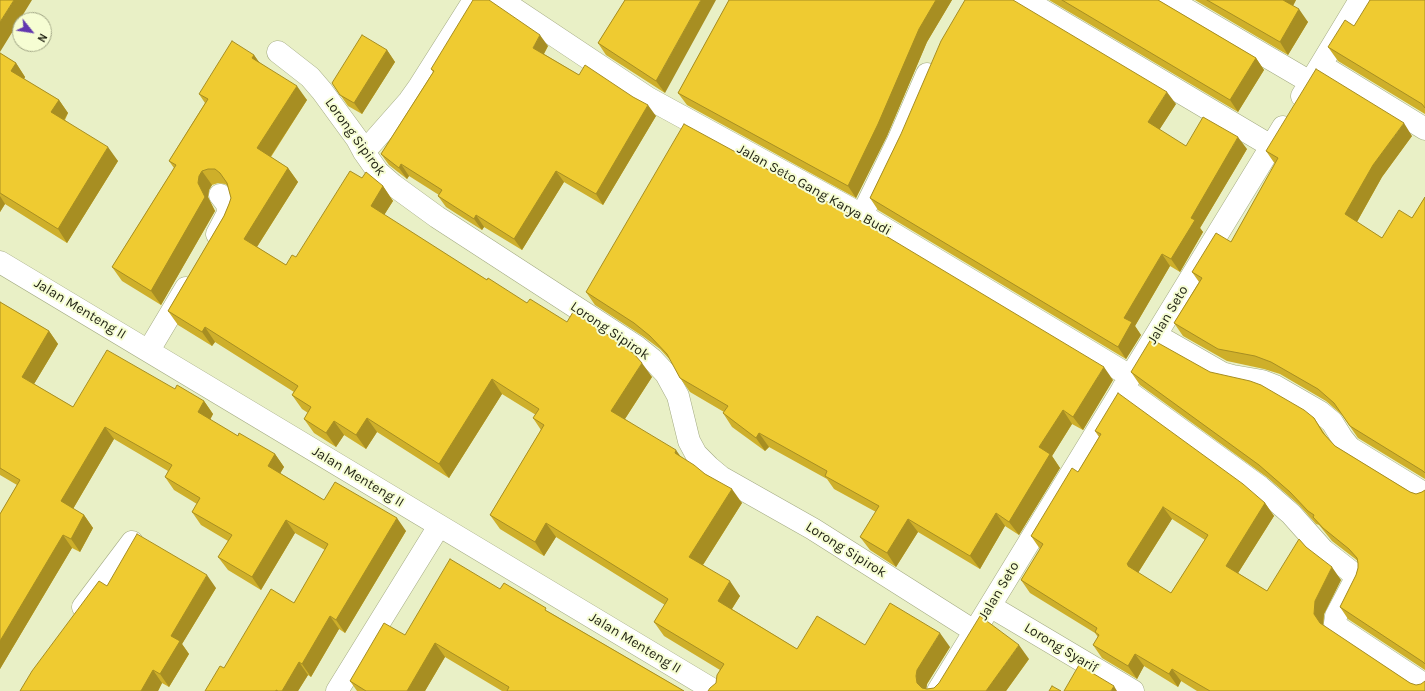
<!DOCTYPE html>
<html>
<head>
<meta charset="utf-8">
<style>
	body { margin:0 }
	#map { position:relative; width:1425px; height:691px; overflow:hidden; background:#e9f0c6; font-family:Karla,sans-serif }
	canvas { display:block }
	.north { position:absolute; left:12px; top:12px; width:40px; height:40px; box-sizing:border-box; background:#f6fdd3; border:1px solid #a0a585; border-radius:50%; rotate:120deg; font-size:11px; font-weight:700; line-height:16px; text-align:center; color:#1e2011 }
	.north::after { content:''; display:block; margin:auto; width:14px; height:18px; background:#6237af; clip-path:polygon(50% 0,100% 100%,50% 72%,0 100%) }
</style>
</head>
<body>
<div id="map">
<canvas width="1425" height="691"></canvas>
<div class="north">N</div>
</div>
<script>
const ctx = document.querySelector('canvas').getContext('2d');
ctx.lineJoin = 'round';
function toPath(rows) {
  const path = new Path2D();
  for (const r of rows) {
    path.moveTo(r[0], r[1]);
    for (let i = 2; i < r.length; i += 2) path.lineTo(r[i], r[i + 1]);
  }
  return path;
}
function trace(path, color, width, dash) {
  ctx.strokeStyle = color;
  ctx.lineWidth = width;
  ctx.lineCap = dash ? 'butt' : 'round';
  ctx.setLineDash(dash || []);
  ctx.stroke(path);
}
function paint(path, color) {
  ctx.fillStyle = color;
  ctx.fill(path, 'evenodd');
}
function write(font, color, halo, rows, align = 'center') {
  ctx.font = font + ' Karla,sans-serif';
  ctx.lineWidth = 4;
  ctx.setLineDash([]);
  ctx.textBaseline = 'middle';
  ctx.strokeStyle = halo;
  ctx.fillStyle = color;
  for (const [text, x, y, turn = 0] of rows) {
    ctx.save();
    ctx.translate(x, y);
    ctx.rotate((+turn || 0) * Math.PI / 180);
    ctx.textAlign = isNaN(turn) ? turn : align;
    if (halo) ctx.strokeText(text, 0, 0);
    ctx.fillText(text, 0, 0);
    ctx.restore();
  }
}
const minor = toPath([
	[501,0,648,98,862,215,1130,376],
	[1025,0,1271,146],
	[1170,0,1310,82],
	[278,52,310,77,322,91,357,139,364,152,378,172,393,185,437,217,637,347,652,359,666,374,678,396,689,441,696,454,709,467,721,477,813,529,974,631],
	[1321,65,1425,129],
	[1302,96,1360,0],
	[364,152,409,101,419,87,474,0],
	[862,215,898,141,927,74],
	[217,234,228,213,227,204,220,195],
	[0,262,715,691],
	[1156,335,1222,373,1233,376,1262,381,1275,386,1320,412,1332,422,1342,438,1350,448,1425,494],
	[149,350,186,288],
	[1123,388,1260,487,1291,514,1323,550,1350,571,1355,578,1354,582,1336,616,1335,623,1336,626,1425,685],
	[990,606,1133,691],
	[83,607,132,542],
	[337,691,439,526],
	[938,691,1283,127]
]);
trace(minor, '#a3aa82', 23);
trace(minor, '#fff', 22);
paint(toPath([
	[625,0,665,93,606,55,598,43],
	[729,0,952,0,927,42,887,136,856,198,687,105,678,93],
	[1049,0,1158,0,1256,58,1264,70,1238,112],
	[1195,0,1296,0,1293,6,1308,22,1288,55],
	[1425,0,1425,114,1338,61,1328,47,1354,26],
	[548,46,544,54,579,75,656,116,603,205,564,182,522,250,484,227,482,230,446,207,438,196,439,195,409,176,407,179,389,165,381,154,433,72,431,69],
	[387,50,395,62,362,114,348,106,332,83],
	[0,53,16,63,25,77,24,79,59,100,68,113,65,120,118,161,67,243,5,204,0,212],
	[254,55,258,61,307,100,271,157,288,168,298,182,257,247,286,265,296,257,362,178,383,186,393,201,384,215,487,280,527,303,652,377,625,419,680,456,742,503,703,565,740,596,732,609,797,649,865,645,950,647,927,684,926,689,927,689,934,688,1029,659,1006,691,708,691,716,683,720,670,664,636,654,622,665,605,556,537,544,556,500,529,490,515,541,430,533,418,536,415,502,394,449,478,377,432,366,449,344,435,336,447,314,433,304,419,308,413,302,409,292,395,294,392,215,342,212,346,178,325,168,311,224,216,229,204,231,198,228,186,225,184,218,183,212,185,209,190,208,197,215,211,161,305,122,281,112,267,174,168,169,161,205,103,199,94],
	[1176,104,1159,130,1186,146,1247,149,1200,228,1203,232,1180,272,1170,266,1135,326,1141,335,1126,359,878,210,870,198,901,134],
	[1412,136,1382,177,1357,222,1382,238,1412,218,1425,197,1425,479,1358,438,1342,415,1326,401,1280,374,1264,369,1227,361,1183,336,1174,323,1199,282,1192,272,1231,242,1275,164,1266,151],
	[586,292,1113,380,1083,430,1072,424,1052,456,1060,468,1019,535,1005,526,980,569,918,532,896,567,870,550,860,537,876,512,834,489,827,479,769,447,765,451,732,427,723,413,724,412,690,392,680,378,672,362,660,349,644,337,595,305],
	[0,302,49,331,58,344,34,384,73,407,175,389,204,401,213,414,210,420,238,436,275,454,284,467,280,473,324,500,406,531,345,633,339,629,311,677,308,675,298,691,205,691,224,668,294,603,325,550,295,533,261,590,228,570,218,557,228,541,201,525,192,512,197,504,174,490,165,477,168,471,114,439,73,509,84,515,93,528,80,552,72,548,0,669,0,514,17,485,0,475],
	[1131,372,1210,372,1314,418,1327,437,1335,446,1410,492,1416,494,1422,492,1425,490,1425,670,1348,619,1340,607,1356,575,1358,568,1358,561,1332,541,1319,525,1316,524,1299,505,1268,478,1140,385],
	[1095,431,1265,503,1274,516,1238,573,1267,591,1306,547,1341,580,1324,614,1323,626,1410,683,1425,691,1197,691,1181,681,1178,687,1144,666,1137,679,1102,658,1093,645,1098,637,1095,633,1030,593,1021,580,1040,549,1031,536,1078,472,1099,437],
	[1172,519,1205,540,1171,593,1138,573],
	[107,586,216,588,182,644,189,654,169,687,162,683,158,691,20,691],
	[500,589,549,612,684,691,502,691,445,657,425,691,357,691,350,681,405,635]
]), '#ceaf2a');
paint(toPath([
	[14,0,32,0,0,52,0,22],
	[701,0,716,0,665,93,656,81],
	[936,0,952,0,927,42,887,136,856,198,848,186,919,29],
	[1282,0,1296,0,1290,11],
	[1299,9,1308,22,1288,55,1280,42],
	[540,35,548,46,541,59,533,48],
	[387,50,395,62,362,114,354,103],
	[254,55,264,69,252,58],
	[1256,58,1264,70,1238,112,1230,100],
	[16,63,25,77,21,85,11,71],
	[297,86,307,100,267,162,257,148],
	[1167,92,1176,104,1156,135,1148,122],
	[59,100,68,113,61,125,51,112],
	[648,105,656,116,603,205,596,194],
	[1404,123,1412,136,1382,177,1354,227,1345,214,1373,165],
	[1238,137,1247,149,1200,228,1203,232,1180,272,1171,259,1191,218],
	[108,147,118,161,67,243,58,229],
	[401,164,409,176,407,179,399,168],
	[288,168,298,182,253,253,244,239],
	[202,171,212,185,209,190,208,197,215,211,161,305,151,291,198,183,199,176],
	[556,171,564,182,522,250,514,239],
	[383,186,393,201,381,220,371,206],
	[0,196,5,204,0,212],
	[476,215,484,227,482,230,474,219],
	[1162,254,1170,266,1135,326,1141,335,1126,359,1118,347,1124,318],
	[205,327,215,342,212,346,202,332],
	[49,331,58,344,31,389,22,377],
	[642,363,652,377,621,425,611,411],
	[1104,367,1113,380,1083,430,1073,417],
	[492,379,502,394,449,478,439,464],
	[204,401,213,414,207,425,198,412],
	[1063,410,1072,424,1052,456,1060,468,1019,535,1009,522,1039,447],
	[367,418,377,432,366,449,356,435],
	[334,421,344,435,336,447,326,433],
	[105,427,114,439,70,514,61,501],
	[759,433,769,447,765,451,756,438],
	[676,450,686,464,675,453],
	[275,454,284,467,277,479,268,466],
	[732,489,742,503,699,571,689,557],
	[1265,503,1274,516,1235,578,1226,566],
	[1163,507,1172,519,1136,576,1128,566,1127,564],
	[996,513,1005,526,980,569,970,556],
	[84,515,93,528,80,552,71,539],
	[397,518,406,531,345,633,336,620],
	[908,519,918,532,896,567,887,553],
	[286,520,295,533,261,590,252,577],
	[546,523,556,537,544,556,535,542],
	[63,535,72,548,0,669,0,641],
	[1332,567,1341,580,1324,614,1323,627,1320,623,1314,614,1315,601],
	[207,575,216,588,182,644,189,654,169,687,160,674,171,636],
	[730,581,740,596,728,615,718,601],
	[330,616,339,629,311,677,302,664],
	[940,633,950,647,927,684,926,691,917,683,916,676,917,670],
	[435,643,445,657,425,691,407,691],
	[1019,645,1029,659,1006,691,986,691],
	[1135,654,1144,666,1137,679,1128,666],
	[299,662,308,675,298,691,282,691],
	[1172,669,1181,681,1178,687,1169,674],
	[153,670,162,683,158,691,141,691],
	[1114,686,1117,691,1111,691]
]), '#a78e22');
const building = toPath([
	[0,0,14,0,0,22,0,0],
	[473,0,489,0,540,35,533,48,579,75,585,65,633,97,648,105,596,194,556,171,514,239,476,215,474,219,438,196,442,190,401,164,399,168,381,154,434,71,431,69,473,0],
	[625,0,701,0,656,81,598,43,625,0],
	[729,0,936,0,919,29,878,124,848,186,678,93,729,0],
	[965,0,1013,0,1167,92,1148,122,1186,146,1203,117,1238,137,1191,218,1195,220,1171,259,1162,254,1124,318,1132,322,1118,347,870,198,901,134,941,41,965,0],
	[1062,0,1158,0,1256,58,1230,100,1062,0],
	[1207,0,1283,0,1299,9,1280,42,1207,0],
	[1370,0,1425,0,1425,108,1422,104,1328,47,1345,20,1354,26,1370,0],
	[362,35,387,50,354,103,340,95,332,83,362,35],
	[232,41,254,55,252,58,297,86,257,148,288,168,244,239,286,265,292,255,296,257,350,171,362,178,366,172,383,186,371,206,487,280,488,278,527,303,530,299,567,322,573,312,620,343,634,354,642,363,611,411,676,450,675,453,694,465,705,474,732,489,689,557,730,581,718,601,797,649,817,616,865,645,890,603,940,633,917,670,916,676,917,683,922,688,927,689,934,688,939,683,980,616,1019,645,986,691,708,691,710,688,716,683,717,675,724,664,654,622,668,599,546,523,535,542,490,515,544,425,533,418,539,409,492,379,439,464,367,418,356,435,334,421,326,433,304,419,311,407,292,395,298,386,205,327,202,332,168,311,224,216,229,204,231,198,227,183,220,173,215,169,208,169,202,171,199,176,198,183,205,197,151,291,112,267,176,165,169,161,208,99,199,94,232,41],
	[0,53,16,63,11,71,59,100,51,112,108,147,58,229,0,193,0,53],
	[1316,69,1404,123,1373,165,1345,214,1382,238,1399,210,1412,218,1425,197,1425,473,1423,471,1350,426,1334,403,1318,389,1271,362,1255,356,1218,349,1174,323,1202,278,1192,272,1216,233,1231,242,1278,158,1266,151,1316,69],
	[684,124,846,212,1104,367,1073,417,1063,410,1039,447,1050,454,1009,522,996,513,970,556,908,519,887,553,860,537,879,506,825,476,827,471,759,433,756,438,723,413,728,406,680,378,667,354,650,336,634,323,586,292,684,124],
	[0,302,49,331,22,377,73,407,107,350,175,389,177,385,204,401,198,412,238,436,239,433,275,454,268,466,324,500,335,482,397,518,336,620,330,616,302,664,299,662,282,691,278,691,276,690,276,691,205,691,220,666,224,668,271,589,294,603,328,544,286,520,252,577,218,557,232,535,192,512,200,498,165,477,172,465,105,427,61,501,84,515,71,539,63,535,0,641,0,514,20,480,0,468,0,302],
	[1151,339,1210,372,1250,381,1261,385,1304,410,1314,418,1323,433,1335,446,1410,492,1416,494,1422,492,1425,490,1425,664,1423,662,1340,607,1356,575,1358,568,1358,563,1357,558,1349,549,1323,528,1313,517,1314,515,1308,511,1290,492,1259,465,1131,372,1151,339],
	[1118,393,1243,484,1265,503,1226,566,1267,591,1299,539,1306,547,1332,567,1315,601,1314,614,1320,623,1410,683,1416,685,1421,684,1425,681,1425,691,1210,691,1172,669,1169,674,1135,654,1128,666,1093,645,1099,635,1095,632,1097,628,1021,580,1043,544,1031,536,1072,468,1078,472,1101,434,1095,431,1118,393],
	[1163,507,1208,535,1171,593,1128,566,1128,565,1127,564,1163,507],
	[137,534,207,575,171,636,180,641,160,674,153,670,141,691,20,691,32,671,99,581,107,586,137,534],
	[450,559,500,589,504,583,546,608,545,610,684,691,507,691,509,687,435,643,407,691,366,691,350,681,384,623,405,635,450,559],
	[1079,665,1114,686,1111,691,1064,691,1079,665],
	[1052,686,1061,691,1049,691,1052,686]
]);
paint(building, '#efcb31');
trace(building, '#a78e22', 1);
write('14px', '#1e2011', '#f6fdd3', [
	["Lorong Sipirok",355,137,54],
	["Jalan Seto Gang Karya Budi",814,190,29],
	["Jalan Menteng II",80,309,31],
	["Jalan Seto",1168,315,-59],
	["Lorong Sipirok",610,331,34],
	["Jalan Menteng II",358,477,31],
	["Lorong Sipirok",846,550,32],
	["Jalan Seto",999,591,-59],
	["Jalan Menteng II",635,643,31],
	["Lorong Syarif",1061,648,31]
]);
</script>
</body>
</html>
